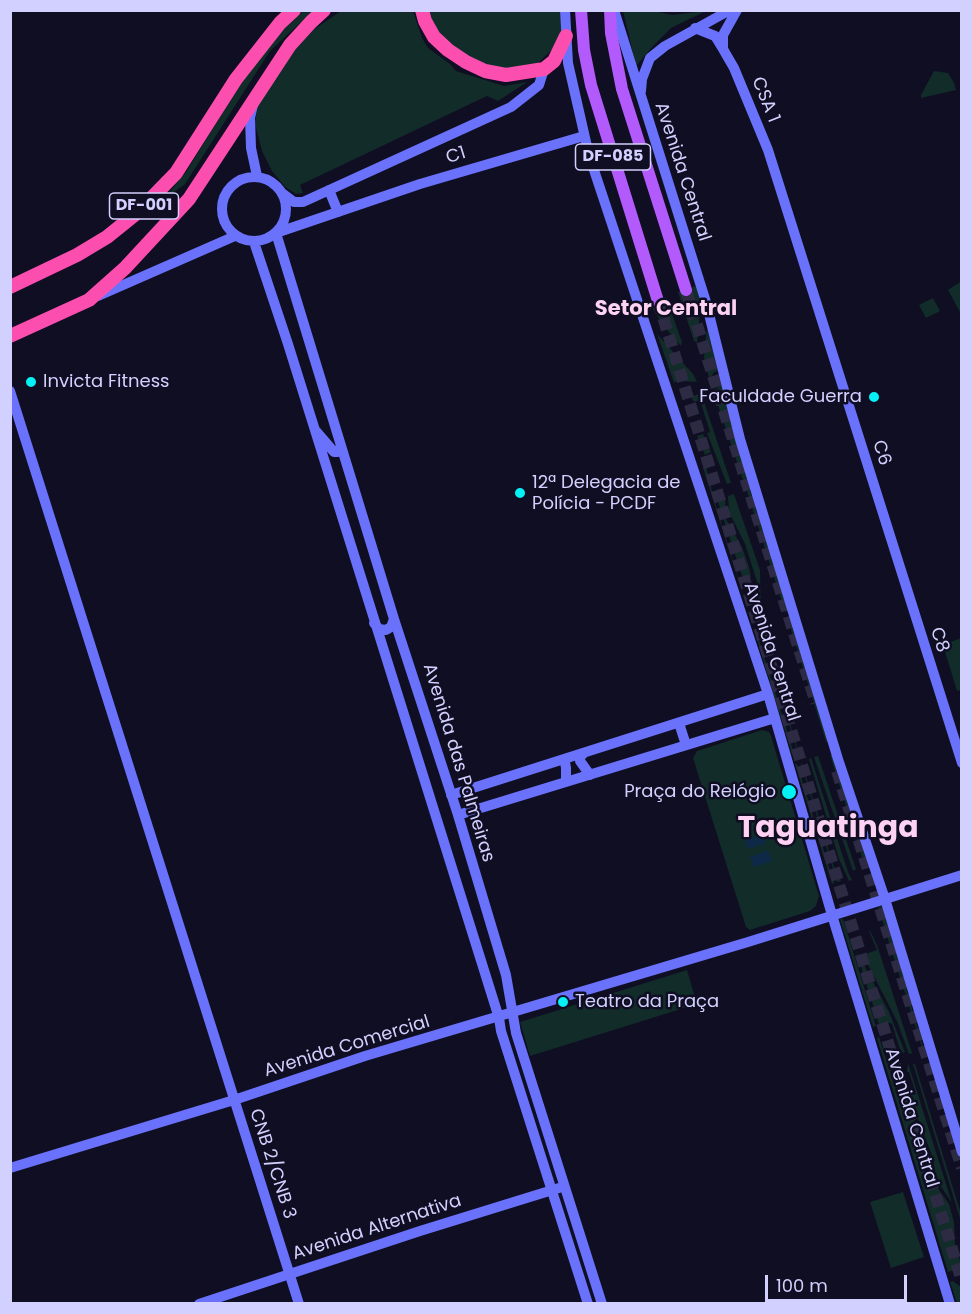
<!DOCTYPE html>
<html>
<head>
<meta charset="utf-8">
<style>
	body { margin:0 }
	#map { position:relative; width:972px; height:1314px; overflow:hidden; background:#100e22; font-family:Poppins,sans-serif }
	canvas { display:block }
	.frame { position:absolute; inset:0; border:12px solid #d2d0fe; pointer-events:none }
	.scale { position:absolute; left:765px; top:1275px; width:142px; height:27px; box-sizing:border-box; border:3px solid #d2d0fe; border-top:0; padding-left:8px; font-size:18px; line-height:21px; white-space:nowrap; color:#d2d0fe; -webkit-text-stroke:4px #100e22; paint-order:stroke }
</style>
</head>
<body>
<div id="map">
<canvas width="972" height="1314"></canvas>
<div class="frame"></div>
<div class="scale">100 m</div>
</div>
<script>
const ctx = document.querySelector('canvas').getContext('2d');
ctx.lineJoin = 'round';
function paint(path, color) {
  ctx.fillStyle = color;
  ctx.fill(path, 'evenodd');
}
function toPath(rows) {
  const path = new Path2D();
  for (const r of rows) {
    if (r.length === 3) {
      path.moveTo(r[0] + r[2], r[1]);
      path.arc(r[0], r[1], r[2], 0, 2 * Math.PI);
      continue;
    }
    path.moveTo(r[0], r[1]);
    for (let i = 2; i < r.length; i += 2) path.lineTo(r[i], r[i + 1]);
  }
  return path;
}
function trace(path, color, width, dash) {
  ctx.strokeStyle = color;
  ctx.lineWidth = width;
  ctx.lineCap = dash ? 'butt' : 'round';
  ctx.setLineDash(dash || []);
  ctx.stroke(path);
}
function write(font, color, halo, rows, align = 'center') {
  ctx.font = font + ' Poppins,sans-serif';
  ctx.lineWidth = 5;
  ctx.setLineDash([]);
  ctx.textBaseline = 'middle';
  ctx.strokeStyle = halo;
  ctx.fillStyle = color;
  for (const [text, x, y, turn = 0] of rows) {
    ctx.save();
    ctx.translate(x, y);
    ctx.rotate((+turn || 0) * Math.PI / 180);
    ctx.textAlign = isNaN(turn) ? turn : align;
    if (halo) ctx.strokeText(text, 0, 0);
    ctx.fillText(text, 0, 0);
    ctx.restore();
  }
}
paint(toPath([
	[303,11,313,11,270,51,185,184,163,200,186,172,263,49],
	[341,11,413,11,422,38,428,48,450,64,456,71,504,86,527,82,498,101,487,96,300,185,303,193,296,194,285,187,272,171,262,151,255,124,258,102,289,54,316,28],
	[428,11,560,11,562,28,557,45,538,63,526,68,497,71,452,49,431,23],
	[623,11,654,11,672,15,706,11,671,28,653,46,636,66],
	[934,71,948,73,954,83,956,90,921,98,921,95],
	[960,282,962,284,961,314,948,290],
	[696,286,700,297,700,311,697,343,694,341,678,292],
	[666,297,682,342,681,346,662,324,649,302],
	[933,298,940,311,926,318,919,305],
	[707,327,718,371,714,372,710,379,705,366,704,357],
	[657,334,693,374,697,382,677,381,674,383],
	[721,381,747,478,743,480,713,390,718,388],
	[701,393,731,483,727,484,707,433,710,432,700,400,694,402,691,397],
	[703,434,711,452,705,455,697,436],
	[706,466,713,496,752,623,703,468],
	[750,490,788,611,785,612,747,491],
	[734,494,760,570,761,619,758,612,759,588,745,544,729,512,728,496],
	[725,497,726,519,742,547,749,567,751,577,743,579,717,499],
	[791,622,828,741,826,742,789,623],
	[755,633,757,633,794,754,792,754],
	[961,638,961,690,957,691,943,645],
	[770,659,799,753,798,753,769,661],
	[762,730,769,732,771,736,819,896,816,906,810,911,750,930,746,927,693,758,697,751],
	[830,755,832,755,870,865,865,867],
	[818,756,856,869,853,871,814,757],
	[811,758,848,872,852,880,849,881,839,859,809,759],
	[802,763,834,867,841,881,837,882,801,764],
	[795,764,797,764,834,883,832,884],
	[883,906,924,1050,923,1051,878,907],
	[840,919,843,919,876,1026,873,1027],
	[869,931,870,931,877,945,912,1053,909,1054,897,1021,863,955,877,950],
	[856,950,889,1012,905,1052,901,1053,892,1024,887,1022,879,1025],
	[687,970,697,1004,530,1056,520,1022],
	[879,1037,899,1099,905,1097,930,1159,932,1180,949,1204,954,1222,955,1245,961,1264,960,1268,948,1272,877,1038],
	[908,1063,952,1203,936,1179,933,1158,909,1096,916,1094,909,1072,907,1072],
	[913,1064,915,1064,961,1214,961,1222],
	[903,1192,924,1257,891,1268,870,1202],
	[953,1281,961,1287,961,1303,957,1303,950,1282]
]), '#112c29');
paint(toPath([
	[763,833,766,843,748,849,745,840],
	[768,851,772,861,754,867,750,857]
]), '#0e2847');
trace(toPath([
	[686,290,816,703],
	[658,301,962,1281],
	[837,771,962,1168]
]), '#2d2b43', 12, [12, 6]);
trace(toPath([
	[565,10,568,63,589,155,768,694,832,915,950,1304],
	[614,10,706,302,740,439,838,759,885,899,962,1152],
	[695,28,715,36,723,49,734,68,768,150,962,763],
	[723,48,723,35,737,10],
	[641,91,642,79,650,58,665,46,730,10],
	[253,105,250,118,251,148,257,176],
	[584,136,420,184,276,233,394,619,458,815,506,975,516,1033,602,1304],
	[254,209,32],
	[329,190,338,212],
	[282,193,294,202,303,202,511,107,539,85,544,69],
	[254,242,288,344,499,1018,501,1031,588,1304],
	[98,296,235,236],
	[10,391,299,1304],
	[316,431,334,452,338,452,341,446],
	[374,623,379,629,386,630,391,627,394,619],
	[679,723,686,745],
	[584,753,580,757,580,761,590,775],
	[561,760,565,762,566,768,566,782],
	[451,795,768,694],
	[458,815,775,718],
	[10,1168,234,1100,365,1056,748,942,962,875],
	[199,1304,420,1231,559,1188]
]), '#6a72fc', 10);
trace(toPath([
	[581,10,584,50,591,85,658,301],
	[610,10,611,33,622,89,686,290]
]), '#b25afb', 12);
trace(toPath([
	[422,10,425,21,434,37,448,50,466,62,485,71,506,75,544,69,554,61,566,36],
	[10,287,77,255,107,237,138,212,176,173,236,79,280,23,294,10],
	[10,336,89,300,125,268,189,199,290,45,311,22,324,10]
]), '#fb4eaf', 14);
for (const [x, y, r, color] of [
	[31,382,6,"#05f1f5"],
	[874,397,6,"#05f1f5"],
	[520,493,6,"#05f1f5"],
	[789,792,8,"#05f1f5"],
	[563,1002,6,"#05f1f5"]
]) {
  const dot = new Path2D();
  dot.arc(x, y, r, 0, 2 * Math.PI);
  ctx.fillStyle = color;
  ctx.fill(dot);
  trace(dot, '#100e22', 2);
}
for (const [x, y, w] of [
	[613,157,75],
	[144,206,69]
]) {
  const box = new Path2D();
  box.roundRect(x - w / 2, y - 13, w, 26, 4.5);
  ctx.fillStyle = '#100e22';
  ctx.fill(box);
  trace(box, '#d2d0fe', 1.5);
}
write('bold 16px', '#d2d0fe', null, [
	["DF-085",613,157],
	["DF-001",144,206]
]);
write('18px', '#d2d0fe', '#100e22', [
	["CSA 1",765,100,68],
	["C1",456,156,-17],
	["Avenida Central",682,172,72],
	["C6",881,453,73],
	["C8",939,640,72],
	["Avenida Central",771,652,72],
	["Avenida das Palmeiras",458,763,73],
	["Avenida Comercial",347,1047,-17],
	["Avenida Central",911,1118,73],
	["CNB 2/CNB 3",272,1164,72],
	["Avenida Alternativa",377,1228,-18]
]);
write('18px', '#d2d0fe', '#100e22', [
	["Invicta Fitness",43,382],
	["Faculdade Guerra",862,397,"right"],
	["12ª Delegacia de",532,483],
	["Polícia - PCDF",532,504],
	["Praça do Relógio",776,792,"right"],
	["Teatro da Praça",575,1002]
], 'left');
write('bold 21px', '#fed2f2', '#100e22', [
	["Setor Central",666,310]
]);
write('bold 30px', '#fed2f2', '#100e22', [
	["Taguatinga",828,829]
]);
</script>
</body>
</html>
